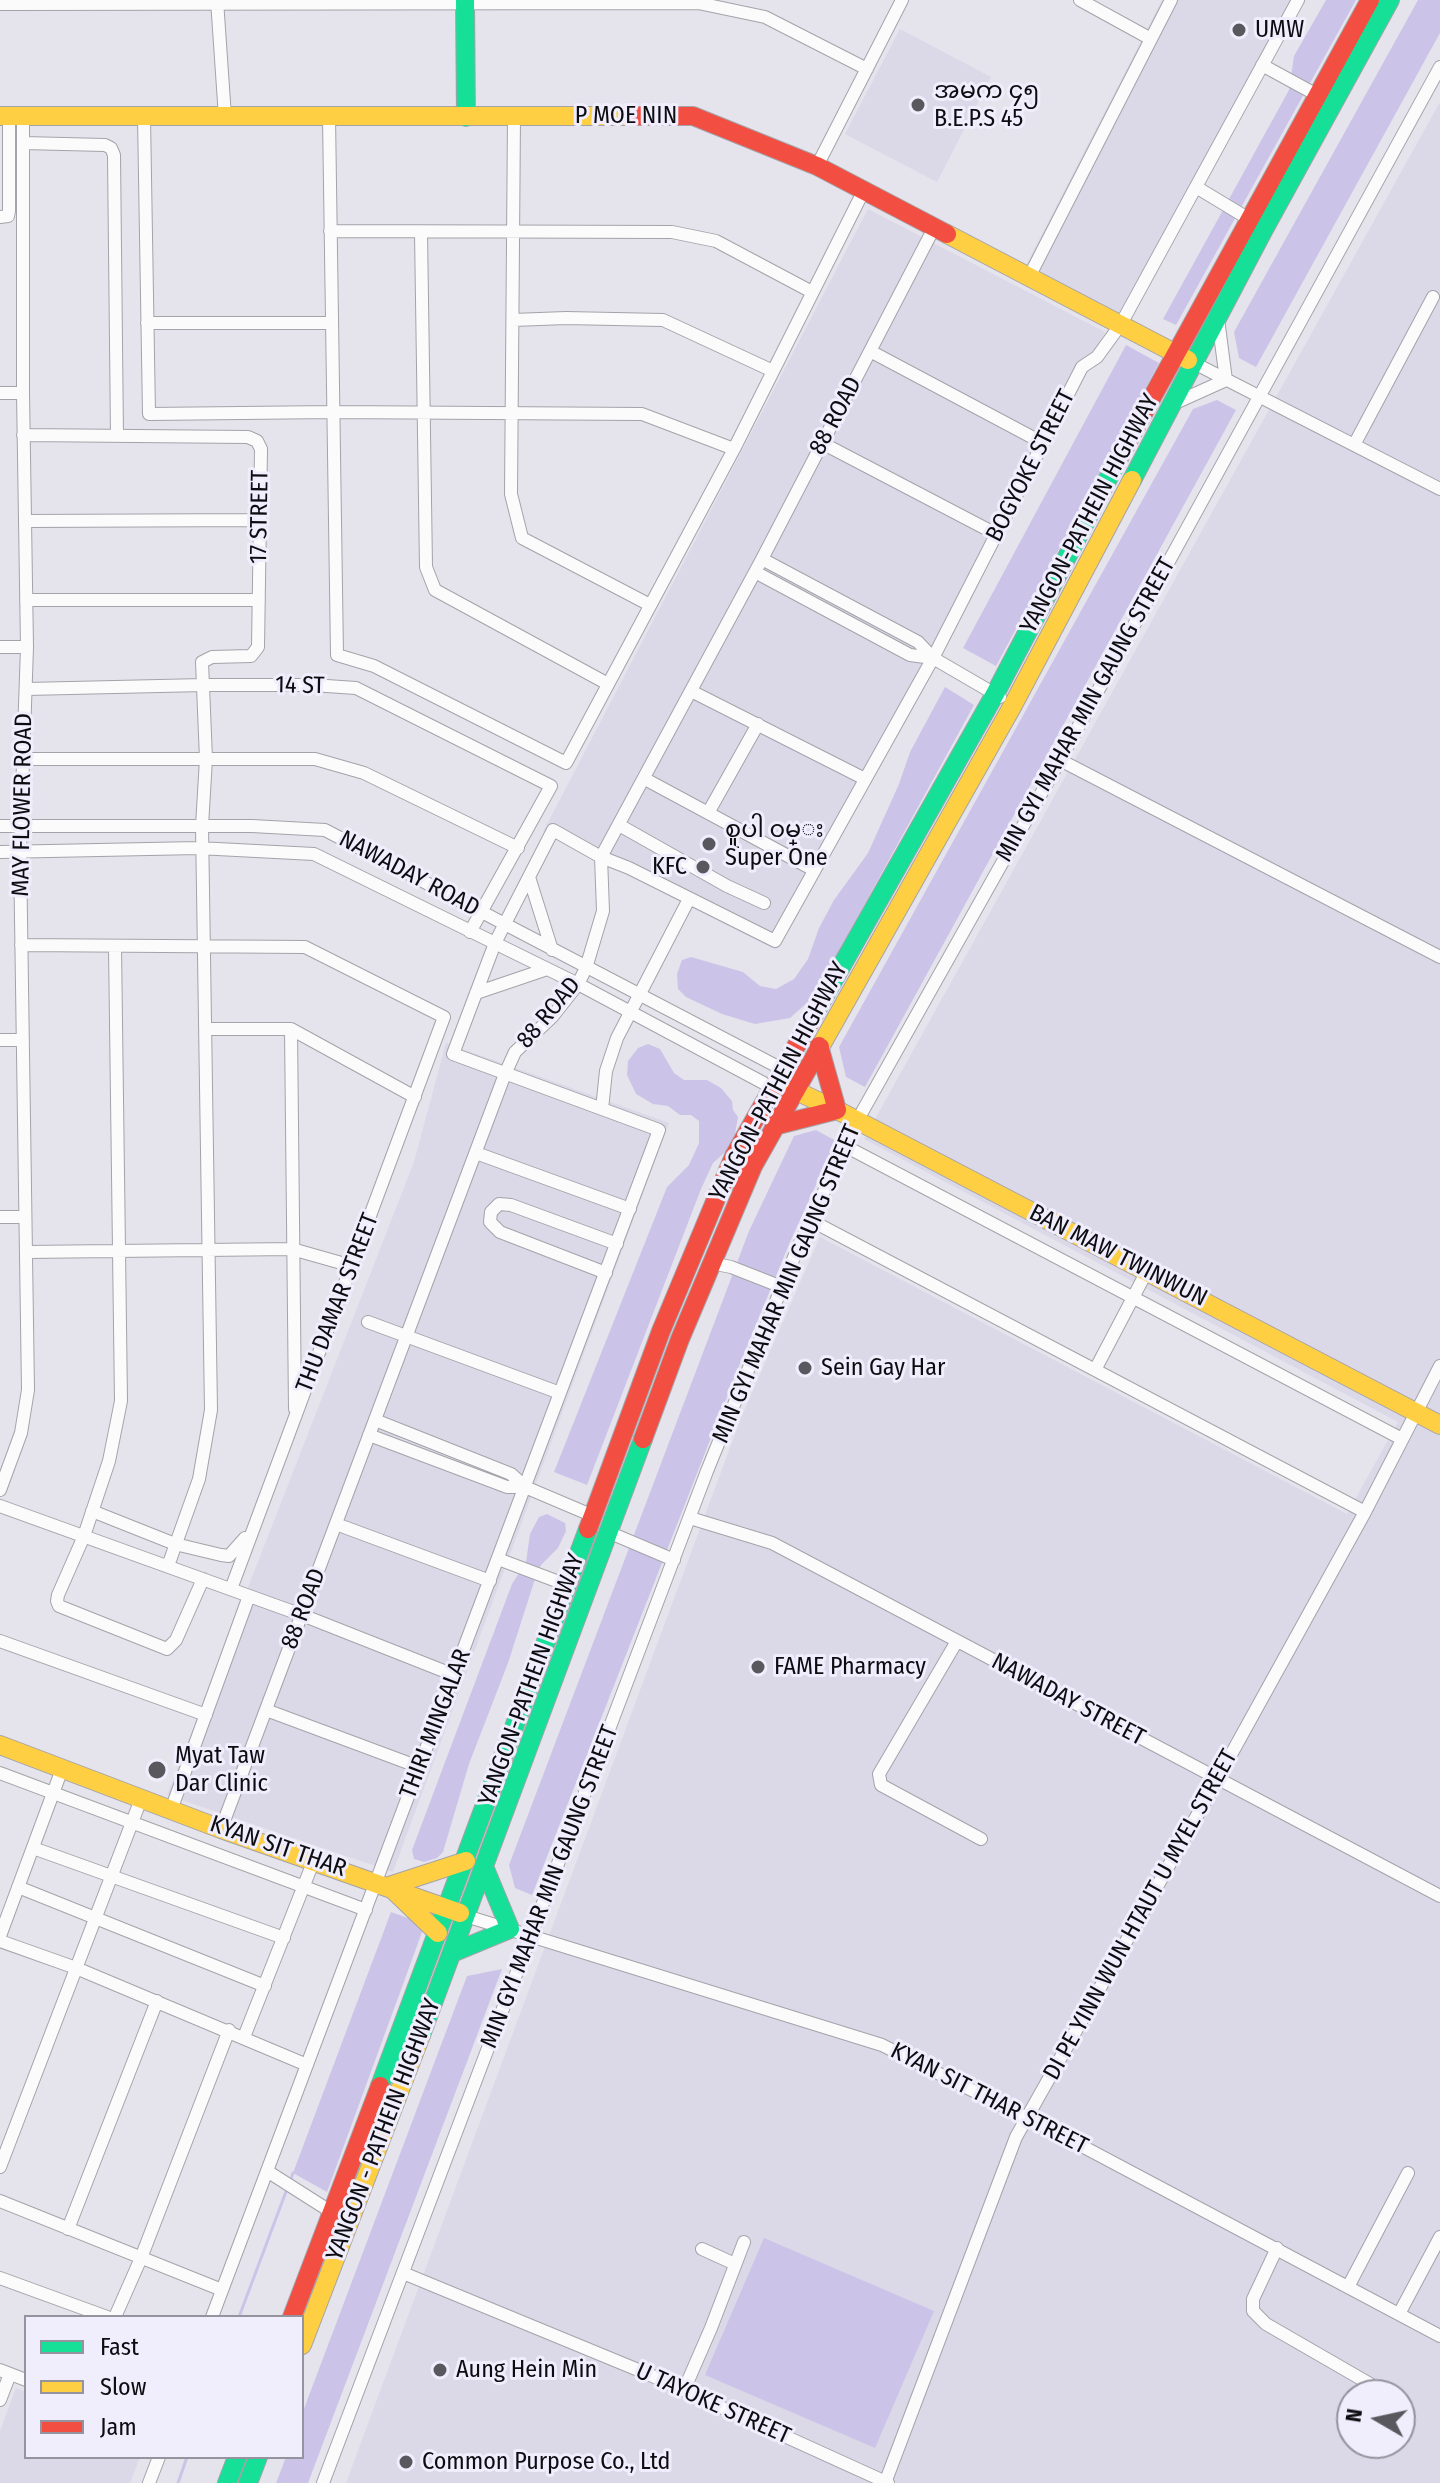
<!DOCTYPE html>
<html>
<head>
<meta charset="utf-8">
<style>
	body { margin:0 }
	#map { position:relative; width:1440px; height:2483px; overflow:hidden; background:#e5e4ec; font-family:"Fira Sans Condensed",sans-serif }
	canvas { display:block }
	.legend { position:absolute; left:24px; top:2315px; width:280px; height:144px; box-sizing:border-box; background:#f0edfc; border:2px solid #95939e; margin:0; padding:10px 14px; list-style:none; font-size:24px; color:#0d0c11 }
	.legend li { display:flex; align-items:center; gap:16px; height:40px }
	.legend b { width:40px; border:2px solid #95939e }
	.north { position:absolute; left:1336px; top:2379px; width:80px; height:80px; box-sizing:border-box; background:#f0edfc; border:2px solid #95939e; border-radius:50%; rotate:279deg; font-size:22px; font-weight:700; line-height:32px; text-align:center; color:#0d0c11 }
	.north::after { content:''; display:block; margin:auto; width:28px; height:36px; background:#59585e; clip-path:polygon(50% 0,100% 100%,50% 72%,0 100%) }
</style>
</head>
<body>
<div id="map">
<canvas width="1440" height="2483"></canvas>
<ul class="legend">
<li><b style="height:10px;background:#16e098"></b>Fast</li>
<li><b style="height:10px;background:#ffcf43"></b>Slow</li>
<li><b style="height:10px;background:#f24e42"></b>Jam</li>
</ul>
<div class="north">N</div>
</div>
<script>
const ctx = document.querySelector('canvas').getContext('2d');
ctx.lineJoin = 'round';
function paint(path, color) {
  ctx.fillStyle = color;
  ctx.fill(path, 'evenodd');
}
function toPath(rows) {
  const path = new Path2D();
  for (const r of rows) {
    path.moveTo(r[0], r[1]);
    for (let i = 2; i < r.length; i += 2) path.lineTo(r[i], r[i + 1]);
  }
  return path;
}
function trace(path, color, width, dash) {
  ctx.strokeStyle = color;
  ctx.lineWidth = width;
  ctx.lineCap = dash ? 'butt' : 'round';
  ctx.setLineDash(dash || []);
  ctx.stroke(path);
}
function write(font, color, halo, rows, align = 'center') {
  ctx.font = font + ' "Fira Sans Condensed","Noto Sans Myanmar",sans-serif';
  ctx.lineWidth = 6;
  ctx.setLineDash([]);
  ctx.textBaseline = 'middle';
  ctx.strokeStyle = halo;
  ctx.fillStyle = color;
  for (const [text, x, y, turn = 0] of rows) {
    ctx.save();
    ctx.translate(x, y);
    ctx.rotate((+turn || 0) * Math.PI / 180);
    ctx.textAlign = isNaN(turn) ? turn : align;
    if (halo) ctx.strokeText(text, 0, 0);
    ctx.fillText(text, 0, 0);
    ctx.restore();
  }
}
paint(toPath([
	[1162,0,1291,0,1121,314,1026,265],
	[900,29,991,77,937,182,845,134],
	[1440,102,1440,2483,346,2483,741,1418,820,1237,1347,1514,1398,1422,864,1139],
	[1352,2395,1400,2395,1400,2443,1352,2443],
	[868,209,1105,332,776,950,543,832],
	[446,1043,669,1123,393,1872,167,1795,414,1162],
	[16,2388,26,2392,26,2457,140,2457,130,2483,0,2483,0,2431]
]), '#dbd8e8');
paint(toPath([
	[1326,0,1356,0,1176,325,1163,319,1289,90,1294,56],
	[1418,0,1440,0,1440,33,1256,367,1239,358,1234,332],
	[1126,345,1159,363,996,666,963,648],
	[1217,400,1236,410,865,1087,846,1077,839,1047,1193,409],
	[945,687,974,705,823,980,808,1002,790,1018,755,1024,722,1014,686,997,678,989,677,974,682,960,691,957,743,972,760,986,776,989,794,979,808,959,819,928,834,900,868,853,899,784,910,752],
	[648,1044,660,1049,674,1073,684,1080,707,1080,721,1088,732,1101,733,1110,738,1117,735,1134,724,1153,713,1163,701,1189,587,1485,554,1472,667,1187,689,1165,699,1143,699,1121,691,1115,680,1115,668,1106,653,1104,636,1094,627,1075,628,1061,638,1048],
	[816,1130,836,1141,790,1242,741,1361,532,1895,515,1888,509,1865,749,1231,794,1136],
	[547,1514,565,1523,566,1531,558,1548,541,1565,535,1579,508,1663,469,1764,443,1852,437,1858,424,1862,414,1859,412,1850,512,1584,526,1562,530,1534,539,1517],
	[391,1912,425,1924,327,2192,293,2173],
	[502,1969,308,2483,276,2483,286,2457,302,2457,302,2414,467,1976],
	[764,2238,934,2311,875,2448,705,2375]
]), '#ccc4e8');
trace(toPath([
	[290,2182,293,2173],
	[239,2317,287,2189],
	[178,2483,187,2457]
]), '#ccc4e8', 3);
const street = toPath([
	[217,0,225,117],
	[1080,0,1151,39],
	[0,4,698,3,765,17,867,69],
	[1262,65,1317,95],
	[144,117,149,414,333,412,642,414,734,449],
	[329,117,337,655,374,666,566,763,734,449,863,192],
	[514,117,511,494,522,538,650,605],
	[23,143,105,145,111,148,114,155,117,436],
	[817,166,902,0],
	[1196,187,1249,219],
	[0,217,8,216,9,211,9,116],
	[330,231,672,232,716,241,812,292],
	[421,232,426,567,435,590,608,684],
	[1029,277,1171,0],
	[513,320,566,318,663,320,773,371],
	[147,323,332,323],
	[870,351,1043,443],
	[1194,363,1440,489],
	[0,393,23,393],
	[1175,403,1226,380,1218,319],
	[23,435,248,437,257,441,261,449,258,647,251,656,212,657,202,662,206,759,202,826,211,1410,199,1479,168,1566],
	[822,443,996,534],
	[1354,445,1433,297],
	[25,521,259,520],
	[762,559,918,642,933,658,1000,697],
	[755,572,910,655,933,658],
	[26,600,259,600],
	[0,647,27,647],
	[26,689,204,685,312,685,356,688,551,786,470,932],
	[691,691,865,779],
	[23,759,315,759,364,773,518,848],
	[1060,760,1440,957],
	[645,779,814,870],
	[708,813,758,724],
	[619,825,727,886,764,903],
	[0,826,252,826,325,830,782,1069,784,1073],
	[0,852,198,848,314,854,578,984,771,1087,794,1090],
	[529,877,552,950],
	[21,945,305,947,444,1017,231,1589],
	[115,947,121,1401,109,1461,84,1536,58,1595,57,1601,59,1606,167,1649,176,1640,203,1579],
	[476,993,547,969],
	[206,1029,291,1029,415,1097],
	[291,1029,295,1409],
	[0,1040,23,1040],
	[602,1109,606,1071,617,1038,689,899],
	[845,1146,1402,1439],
	[476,1153,630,1209],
	[0,1217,25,1217],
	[810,1220,1365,1512],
	[26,1252,292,1249,352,1266],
	[711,1263,731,1267,782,1287],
	[606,1273,500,1232,490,1222,491,1212,499,1204,511,1205,617,1244],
	[368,1322,560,1393],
	[1095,1370,1147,1271],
	[369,1435,507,1487,525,1487,511,1474,375,1420],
	[525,1487,591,1515],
	[0,1490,21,1433,28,1390,20,851,27,647,23,393,23,116],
	[0,1506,302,1615,454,1675],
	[92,1511,175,1544,221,1555,229,1556,245,1538],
	[690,1518,772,1543,1440,1896],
	[336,1524,490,1581],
	[608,1532,674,1560],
	[498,1559,567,1585],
	[0,1641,206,1715],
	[957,1641,879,1774,881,1785,981,1839],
	[266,1710,419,1767],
	[0,1773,366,1910],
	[171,1810,249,1596],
	[221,1829,505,1074,515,1052,552,1017,578,984,586,968,603,911,601,857,762,559,934,228],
	[33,1848,284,1938],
	[18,1887,265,1986],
	[466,1916,882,2045,1063,2136,1440,2336],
	[0,1936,62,1769],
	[0,1941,76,1968,307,2065],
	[244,2037,314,1860],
	[0,2167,141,1799],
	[267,2171,333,2213],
	[0,2201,222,2290],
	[68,2229,157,2001],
	[1277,2248,1253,2299,1253,2311,1266,2324,1370,2384],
	[702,2249,735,2264],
	[403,2273,648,2374,888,2483],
	[0,2278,107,2317],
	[1348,2287,1408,2173],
	[1399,2314,1440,2237],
	[115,2317,141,2258,229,2030],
	[212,2317,659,1130,453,1054,495,943,553,830,601,857,629,868,775,941,933,658,1082,367,1097,357,1121,324,1298,0],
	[0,2370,26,2380],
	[684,2390,711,2328,744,2242],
	[0,2400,10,2374],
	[149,2483,159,2457],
	[323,2483,707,1471,799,1245,857,1121,1060,760,1440,67],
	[885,2483,1016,2137,1217,1780,1365,1512,1440,1366]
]);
const fast = toPath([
	[465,0,466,117],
	[1132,480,1263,231,1390,0],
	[811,1020,995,694,1121,454],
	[452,1953,510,1929,485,1869],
	[421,2035,643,1439],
	[380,2086,588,1529],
	[227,2483,237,2457],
	[248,2483,258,2457]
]);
const slow = toPath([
	[0,116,633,116],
	[947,234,1188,360],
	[820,1047,1013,705,1132,480],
	[794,1090,837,1110,1440,1425],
	[0,1745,221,1829,460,1913],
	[438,1933,389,1886,466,1861],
	[302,2345,421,2035]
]);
const jam = toPath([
	[633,116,693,116,817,166,947,234],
	[1121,454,1370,0],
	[774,1126,837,1110,819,1046],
	[643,1439,680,1339,753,1166,820,1047],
	[588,1529,661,1331,734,1156,811,1020],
	[292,2317,380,2086]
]);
trace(street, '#a4a3a9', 14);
trace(fast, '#a4a3a9', 20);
trace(slow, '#a4a3a9', 20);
trace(jam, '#a4a3a9', 20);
trace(street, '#fbfbfc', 12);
trace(fast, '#16e098', 18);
trace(slow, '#ffcf43', 18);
trace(jam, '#f24e42', 18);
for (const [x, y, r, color] of [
	[1239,30,8,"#59585e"],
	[918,105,8,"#59585e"],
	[709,844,8,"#59585e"],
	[703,867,8,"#59585e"],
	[805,1368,8,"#59585e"],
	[758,1667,8,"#59585e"],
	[157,1770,10,"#59585e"],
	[440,2370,8,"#59585e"],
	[406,2462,8,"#59585e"]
]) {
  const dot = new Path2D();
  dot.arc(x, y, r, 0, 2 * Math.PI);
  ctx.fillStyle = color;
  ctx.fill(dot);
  trace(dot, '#f0edfc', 3);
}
write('24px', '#0d0c11', '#f0edfc', [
	["UMW",1255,30],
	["အမက ၄၅",934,91],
	["B.E.P.S 45",934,119],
	["စူပါ ၀မ္း",725,830],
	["Super One",725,858],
	["KFC",687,867,"right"],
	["Sein Gay Har",821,1368],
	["FAME Pharmacy",774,1667],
	["Myat Taw",175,1756],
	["Dar Clinic",175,1784],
	["Aung Hein Min",456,2370],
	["Common Purpose Co., Ltd",422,2462]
], 'left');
write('24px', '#0d0c11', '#f0edfc', [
	["P MOE NIN",626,116],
	["88 ROAD",836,416,-62],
	["BOGYOKE STREET",1031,466,-63],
	["YANGON-PATHEIN HIGHWAY",1090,514,-62],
	["17 STREET",260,517,-89],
	["14 ST",300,686,1],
	["MIN GYI MAHAR MIN GAUNG STREET",1086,710,-61],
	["MAY FLOWER ROAD",23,805,-89],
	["NAWADAY ROAD",409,874,28],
	["88 ROAD",549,1013,-50],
	["YANGON-PATHEIN HIGHWAY",779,1082,-62],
	["BAN MAW TWINWUN",1118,1256,27],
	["MIN GYI MAHAR MIN GAUNG STREET",787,1284,-67],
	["THU DAMAR STREET",338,1303,-69],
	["88 ROAD",304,1609,-69],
	["YANGON-PATHEIN HIGHWAY",532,1680,-70],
	["NAWADAY STREET",1068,1700,28],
	["THIRI MINGALAR",436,1724,-69],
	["KYAN SIT THAR",278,1847,19],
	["MIN GYI MAHAR MIN GAUNG STREET",550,1887,-69],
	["DI PE YINN WUN HTAUT U MYEL STREET",1141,1915,-61],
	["KYAN SIT THAR STREET",989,2099,27],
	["YANGON - PATHEIN HIGHWAY",384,2130,-69],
	["U TAYOKE STREET",713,2404,24]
]);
</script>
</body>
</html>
